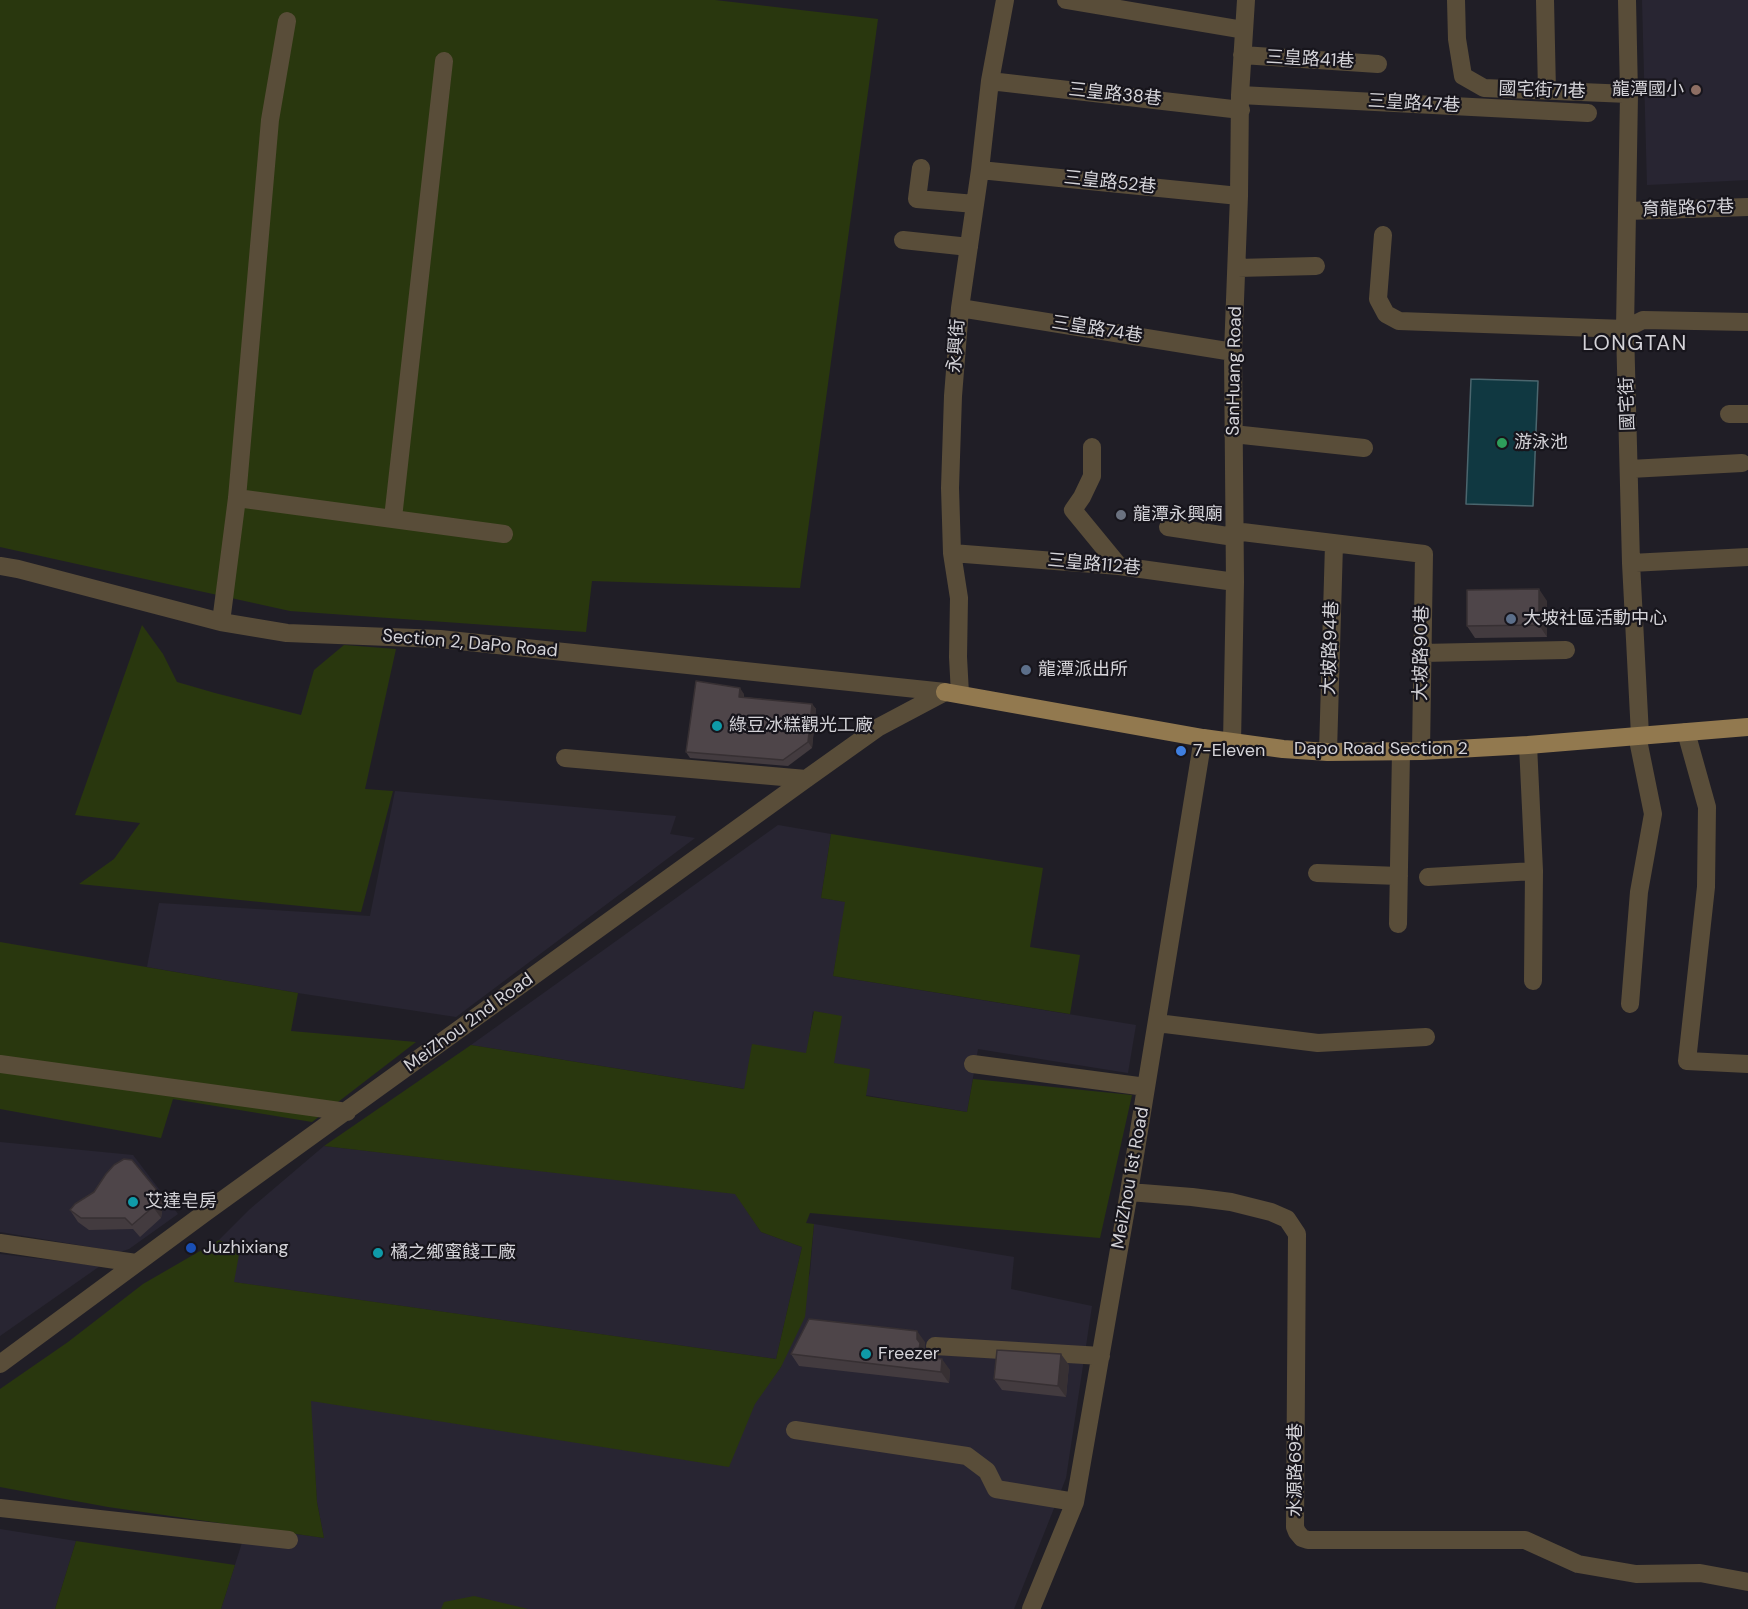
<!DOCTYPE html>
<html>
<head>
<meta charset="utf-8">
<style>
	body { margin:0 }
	canvas { display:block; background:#201e26 }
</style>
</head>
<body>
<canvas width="1748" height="1609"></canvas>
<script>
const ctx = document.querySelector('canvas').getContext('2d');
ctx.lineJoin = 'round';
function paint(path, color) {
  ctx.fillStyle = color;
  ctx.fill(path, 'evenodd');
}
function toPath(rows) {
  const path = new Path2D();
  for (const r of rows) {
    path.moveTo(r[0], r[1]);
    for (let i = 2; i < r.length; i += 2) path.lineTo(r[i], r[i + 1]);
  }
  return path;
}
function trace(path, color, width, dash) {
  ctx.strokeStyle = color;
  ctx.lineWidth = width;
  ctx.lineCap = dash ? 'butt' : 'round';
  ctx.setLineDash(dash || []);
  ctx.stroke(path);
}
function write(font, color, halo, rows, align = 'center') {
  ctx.font = font + ' "DM Sans","Noto Sans TC",sans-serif';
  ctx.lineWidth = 4.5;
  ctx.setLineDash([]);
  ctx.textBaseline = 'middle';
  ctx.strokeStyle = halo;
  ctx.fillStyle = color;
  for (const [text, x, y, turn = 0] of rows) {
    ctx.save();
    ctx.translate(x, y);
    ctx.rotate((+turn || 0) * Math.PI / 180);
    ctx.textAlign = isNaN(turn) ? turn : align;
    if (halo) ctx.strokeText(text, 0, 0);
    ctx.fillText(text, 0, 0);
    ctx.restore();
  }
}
paint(toPath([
	[1642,0,1748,0,1748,180,1647,185],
	[395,791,676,816,670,834,695,838,456,1017,298,993,147,967,159,903,370,916],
	[778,825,831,834,821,898,846,902,833,976,1136,1025,1128,1073,978,1049,967,1112,865,1095,834,1063,813,1011,807,1053,745,1089,471,1045],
	[0,1142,133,1155,178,1214,129,1249,120,1252,0,1232],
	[324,1146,735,1193,761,1232,802,1247,776,1359,233,1282,239,1249,219,1240,250,1209],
	[814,1224,1014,1257,1011,1289,1092,1306,1066,1478,1014,1609,221,1609,247,1527,324,1538,317,1502,310,1401,756,1401,781,1367,810,1273],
	[0,1254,100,1266,0,1336],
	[0,1529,76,1541,55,1609,0,1609]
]), '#282532');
paint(toPath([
	[0,0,715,0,878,19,800,588,592,581,586,632,290,611,0,547],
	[142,625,163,654,177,682,215,693,301,715,314,670,344,645,396,649,365,789,393,791,361,912,79,884,114,859,140,823,75,815],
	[831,834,1043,868,1030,947,1080,955,1070,1014,833,976,845,902,821,898],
	[0,942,298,993,291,1031,416,1042,312,1122,173,1099,161,1138,0,1109],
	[814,1011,842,1016,834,1063,870,1069,866,1096,967,1112,973,1079,1132,1095,1100,1238,810,1213,806,1223,814,1224,805,1317,781,1367,755,1404,729,1467,311,1401,317,1502,324,1538,108,1507,0,1487,0,1389,68,1342,143,1284,219,1240,240,1249,234,1282,776,1359,802,1247,761,1232,735,1194,324,1146,471,1045,744,1089,752,1044,806,1053],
	[76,1541,235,1565,221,1609,55,1609],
	[474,1596,528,1609,441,1609,444,1602]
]), '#29370e');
const water = toPath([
	[1471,379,1538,381,1533,506,1466,504,1471,379]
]);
paint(water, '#103841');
trace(water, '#4b666e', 1.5);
trace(toPath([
	[1066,0,1244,30],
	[1456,0,1457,39,1463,76,1484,88,1629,94],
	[1545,0,1547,91],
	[1627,0,1629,94,1625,329,1631,563,1640,735,1638,740,1653,814,1639,892,1630,1004],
	[1242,55,1378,64],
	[990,81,1241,110],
	[1240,95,1588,113],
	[921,168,917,199,975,204],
	[980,170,1239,196],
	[1627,211,1748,207],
	[1383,235,1378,299,1386,314,1399,321,1625,329,1643,320,1748,322],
	[903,240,969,247],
	[1237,268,1316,266],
	[960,308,1233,352],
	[1729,414,1748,414],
	[1233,434,1364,448],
	[1092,447,1092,476,1082,497,1073,510,1119,566],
	[1630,469,1742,463],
	[237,498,504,534],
	[393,518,444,61],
	[1168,527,1234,537],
	[1234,531,1424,554,1421,751],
	[952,553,1119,566,1235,582],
	[1631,563,1748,557],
	[0,566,18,569,221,622,287,633,440,639,945,692],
	[221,622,237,498,270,120,287,21],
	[1422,653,1566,650],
	[960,694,958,657,959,598,952,553,950,488,953,396,960,308,980,170,990,81,1005,0],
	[1686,732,1707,807,1706,887,1687,1061,1748,1064],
	[1232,743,1235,582,1233,352,1239,196,1240,95,1246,0],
	[1528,745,1534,871,1533,981],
	[1328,752,1334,544],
	[565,758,806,779],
	[1317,873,1399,876],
	[1428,877,1534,871],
	[1398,924,1401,751],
	[1157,1023,1318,1043,1426,1037],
	[0,1064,347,1112],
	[973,1064,1146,1087],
	[1129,1192,1192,1197,1231,1202,1271,1212,1287,1219,1297,1234,1295,1527,1297,1532,1302,1538,1308,1540,1525,1540,1578,1564,1636,1574,1700,1573,1748,1582],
	[0,1243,136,1263],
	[935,1346,1101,1356],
	[0,1364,206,1212,806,779,879,727,945,692],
	[795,1430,967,1456,987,1471,996,1489,1075,1502],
	[0,1508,289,1540],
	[1031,1609,1075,1502,1129,1192,1203,738]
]), '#594d39', 18);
trace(toPath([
	[945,692,1203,738,1283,749,1328,752,1421,751,1528,745,1748,727]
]), '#92794f', 18);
paint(toPath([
	[1547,601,1547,637,1475,638,1467,626],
	[744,694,744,697,812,704,816,709,812,748,788,766,690,758,686,752],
	[156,1189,164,1200,161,1218,140,1237,133,1229,89,1230,78,1222,70,1210,94,1192],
	[925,1342,925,1350,928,1355,928,1357,950,1370,949,1383,799,1366,791,1354],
	[1069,1365,1066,1397,1002,1390,994,1379]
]), '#433b3f');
paint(toPath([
	[1539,589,1547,601,1547,637,1539,625],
	[740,688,744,694,743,702,739,697],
	[812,704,816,709,812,748,808,742],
	[156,1189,164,1200,161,1218,153,1207],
	[917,1331,925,1342,925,1350,928,1355,926,1368,918,1356],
	[1061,1354,1069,1365,1066,1397,1058,1386],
	[942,1359,950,1370,949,1383,941,1372]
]), '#373033');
const building = toPath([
	[1539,589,1539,625,1467,626,1467,590,1539,589],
	[696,681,740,688,739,697,812,704,808,742,783,760,686,752,696,681],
	[124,1159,132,1160,156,1189,153,1207,132,1225,125,1218,81,1218,70,1210,75,1204,94,1192,106,1174,114,1165,124,1159],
	[809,1319,917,1331,917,1339,920,1343,918,1356,942,1359,941,1372,791,1354,809,1319],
	[997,1350,1061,1354,1058,1386,994,1379,997,1350]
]);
paint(building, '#4e4549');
trace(building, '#373033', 1.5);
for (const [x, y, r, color] of [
	[1696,90,6,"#8d6e63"],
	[1502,443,6,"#2e9e5b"],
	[1121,515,6,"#6b7280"],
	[1511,619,6,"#5c6f8a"],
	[1026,670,6,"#5c6f8a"],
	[717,726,6,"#0f9aa8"],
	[1181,751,6,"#3f7fe0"],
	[133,1202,6,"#0f9aa8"],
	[191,1248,6,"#1a4fb4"],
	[378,1253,6,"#0f9aa8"],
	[866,1354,6,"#0f9aa8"]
]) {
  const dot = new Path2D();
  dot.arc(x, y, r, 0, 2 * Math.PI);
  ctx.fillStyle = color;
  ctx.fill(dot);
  trace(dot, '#17151c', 2);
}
write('18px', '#d4d3d8', '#17151c', [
	["三皇路41巷",1310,60,3],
	["國宅街71巷",1542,91,2],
	["三皇路38巷",1115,95,6],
	["三皇路47巷",1414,104,3],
	["三皇路52巷",1110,183,6],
	["育龍路67巷",1688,209,-2],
	["三皇路74巷",1097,330,9],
	["永興街",957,346,-86],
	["SanHuang Road",1235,371,-89],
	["國宅街",1628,404,-92],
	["三皇路112巷",1094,565,5],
	["Section 2, DaPo Road",470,644,5],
	["大坡路94巷",1331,648,-88],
	["大坡路90巷",1422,653,-89],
	["Dapo Road Section 2",1381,749],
	["MeiZhou 2nd Road",469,1023,-36],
	["MeiZhou 1st Road",1131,1178,-80],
	["水源路69巷",1296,1470,-90]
]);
write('18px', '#d4d3d8', '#17151c', [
	["龍潭國小",1684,90,"right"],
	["游泳池",1514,443],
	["龍潭永興廟",1133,515],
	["大坡社區活動中心",1523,619],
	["龍潭派出所",1038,670],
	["綠豆冰糕觀光工廠",729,726],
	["7-Eleven",1193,751],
	["艾達皂房",145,1202],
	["Juzhixiang",203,1248],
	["橘之鄉蜜餞工廠",390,1253],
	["Freezer",878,1354]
], 'left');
ctx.letterSpacing = '1.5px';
write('21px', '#d4d3d8', '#17151c', [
	["LONGTAN",1635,344]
]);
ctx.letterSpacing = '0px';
</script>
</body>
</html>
